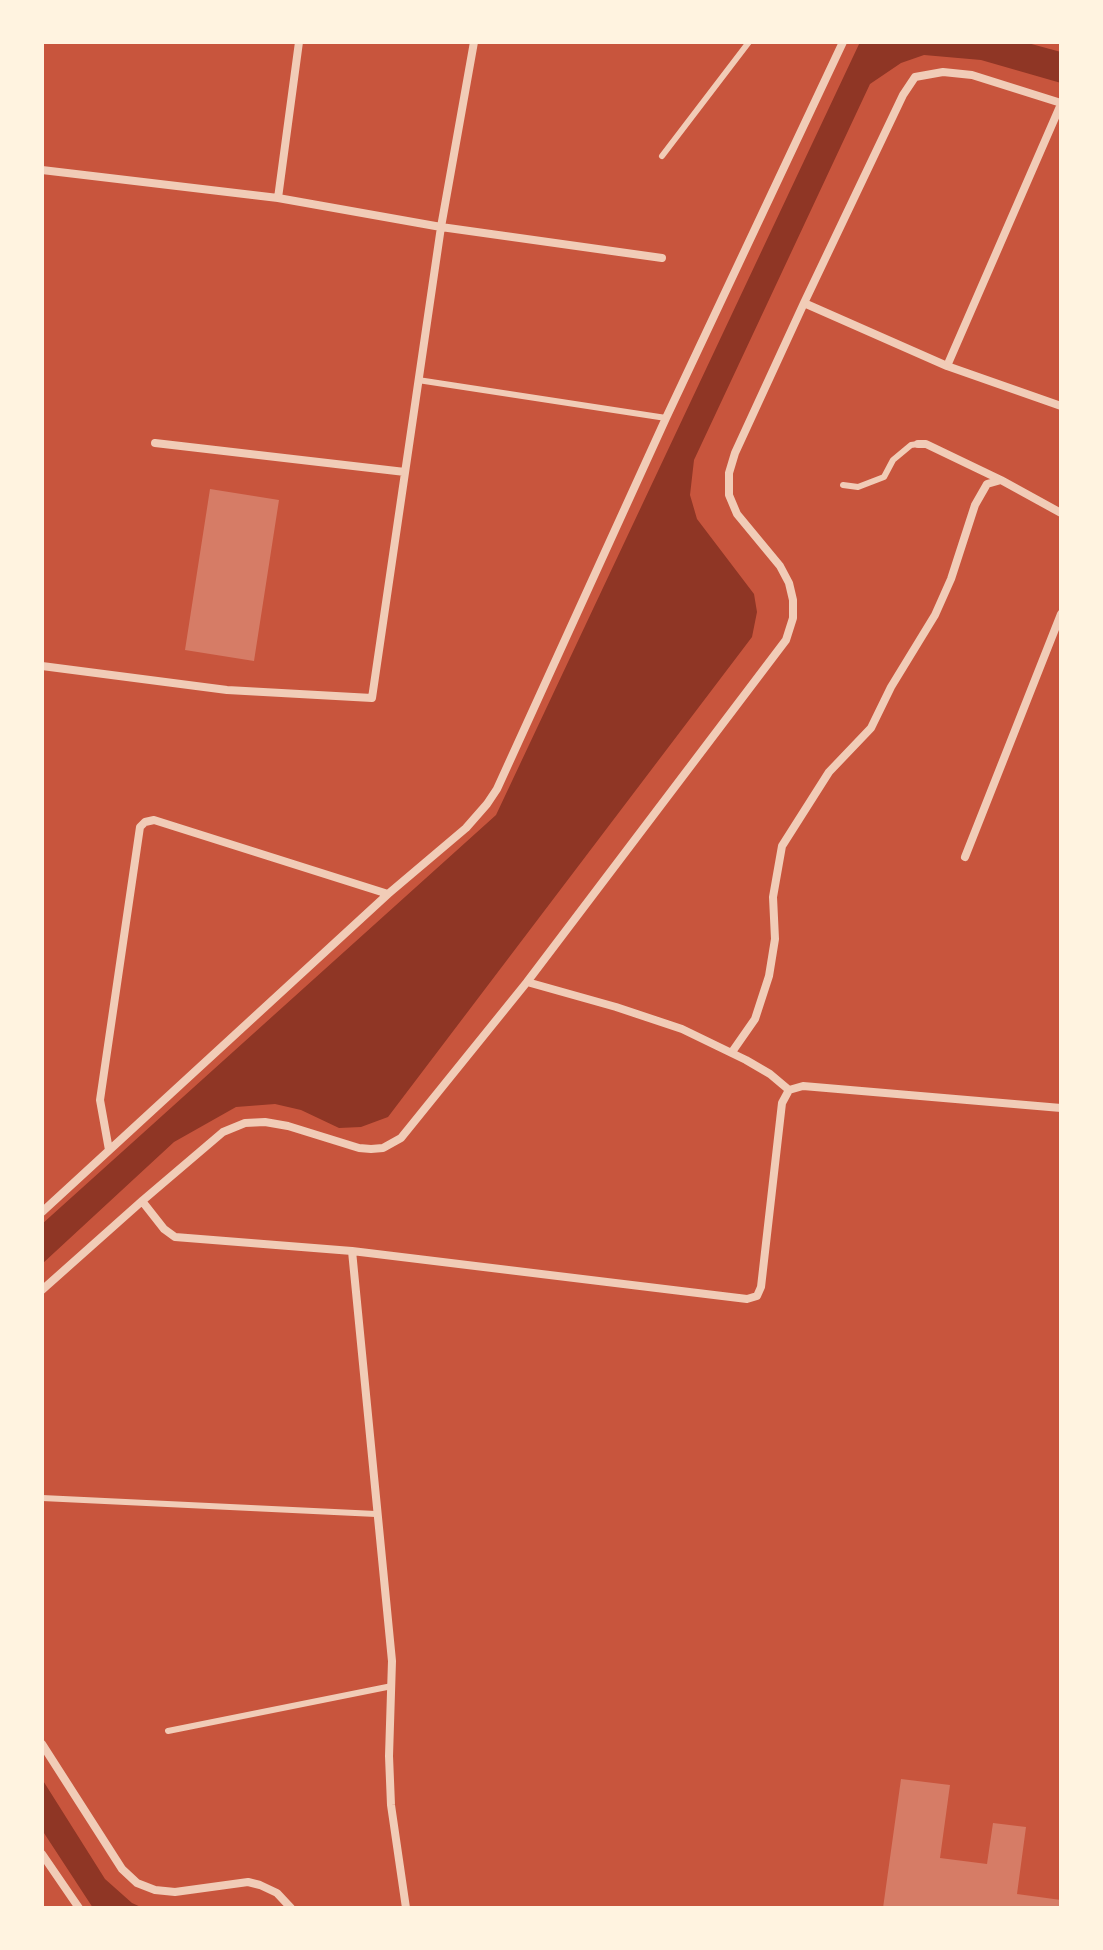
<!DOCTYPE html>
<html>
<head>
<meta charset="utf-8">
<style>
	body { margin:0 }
	#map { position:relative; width:1103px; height:1950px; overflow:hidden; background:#c8553d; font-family:Overpass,sans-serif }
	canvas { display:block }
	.frame { position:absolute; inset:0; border:44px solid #fff3e0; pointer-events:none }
</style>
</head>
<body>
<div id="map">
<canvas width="1103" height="1950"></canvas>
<div class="frame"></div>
</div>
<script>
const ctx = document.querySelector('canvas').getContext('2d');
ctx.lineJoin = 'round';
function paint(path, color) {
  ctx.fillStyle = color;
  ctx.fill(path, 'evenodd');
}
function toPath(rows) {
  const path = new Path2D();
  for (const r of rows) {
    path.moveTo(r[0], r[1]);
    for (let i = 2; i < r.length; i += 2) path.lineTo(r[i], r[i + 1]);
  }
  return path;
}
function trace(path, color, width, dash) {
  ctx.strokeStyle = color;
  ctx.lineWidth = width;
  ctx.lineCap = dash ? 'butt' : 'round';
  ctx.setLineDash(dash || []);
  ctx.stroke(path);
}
paint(toPath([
	[860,42,1024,42,1061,52,1061,83,981,60,924,55,901,63,870,84,694,460,690,495,697,519,754,594,757,612,752,637,388,1117,361,1127,339,1128,301,1110,275,1104,236,1107,174,1142,42,1264,42,1224,496,815],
	[42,1779,105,1879,132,1903,143,1908,93,1908,42,1830]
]), '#8f3625');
paint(toPath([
	[210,489,279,500,254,661,185,650],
	[901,1779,950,1785,940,1858,987,1864,993,1823,1026,1827,1017,1894,1061,1900,1061,1908,883,1908]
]), '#d67c66');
trace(toPath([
	[662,156,749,42],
	[418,380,666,418],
	[843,485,858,487,884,477,893,460,911,445,918,444],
	[42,1498,376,1514],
	[168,1731,392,1686]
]), '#f1ccb7', 6);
trace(toPath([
	[42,170,278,198,441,227,662,258],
	[278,198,299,42],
	[804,303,947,366,1061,406],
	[947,366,1061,104],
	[155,443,405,472],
	[918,444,926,444,1001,480],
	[42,666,227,690,372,698,441,227,474,42],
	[965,857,1061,614],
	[527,982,616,1007,682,1029,746,1060,770,1074,789,1090],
	[732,1052,755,1019,769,976,775,939,773,897,782,846,829,772,871,728,891,687,935,615,951,579,975,505,987,484,1001,480,1061,513],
	[109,1150,100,1100,140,827,145,822,154,820,388,894],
	[142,1201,164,1229,175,1237,352,1251,747,1299,757,1296,761,1287,782,1103,789,1090,803,1086,1061,1108],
	[42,1212,388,894,466,828,487,804,497,789,666,418,843,42],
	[352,1251,392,1661,389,1756,391,1805,406,1908],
	[42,1290,142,1201,223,1132,245,1123,265,1122,288,1126,359,1148,371,1149,383,1148,401,1138,527,982,786,640,793,618,793,600,789,583,780,566,737,514,729,495,729,473,735,453,804,303,903,95,915,77,943,72,972,75,1061,103],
	[42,1744,122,1869,137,1883,155,1890,175,1892,248,1882,260,1885,277,1893,291,1908],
	[42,1854,79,1908]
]), '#f1ccb7', 8);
</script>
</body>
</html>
